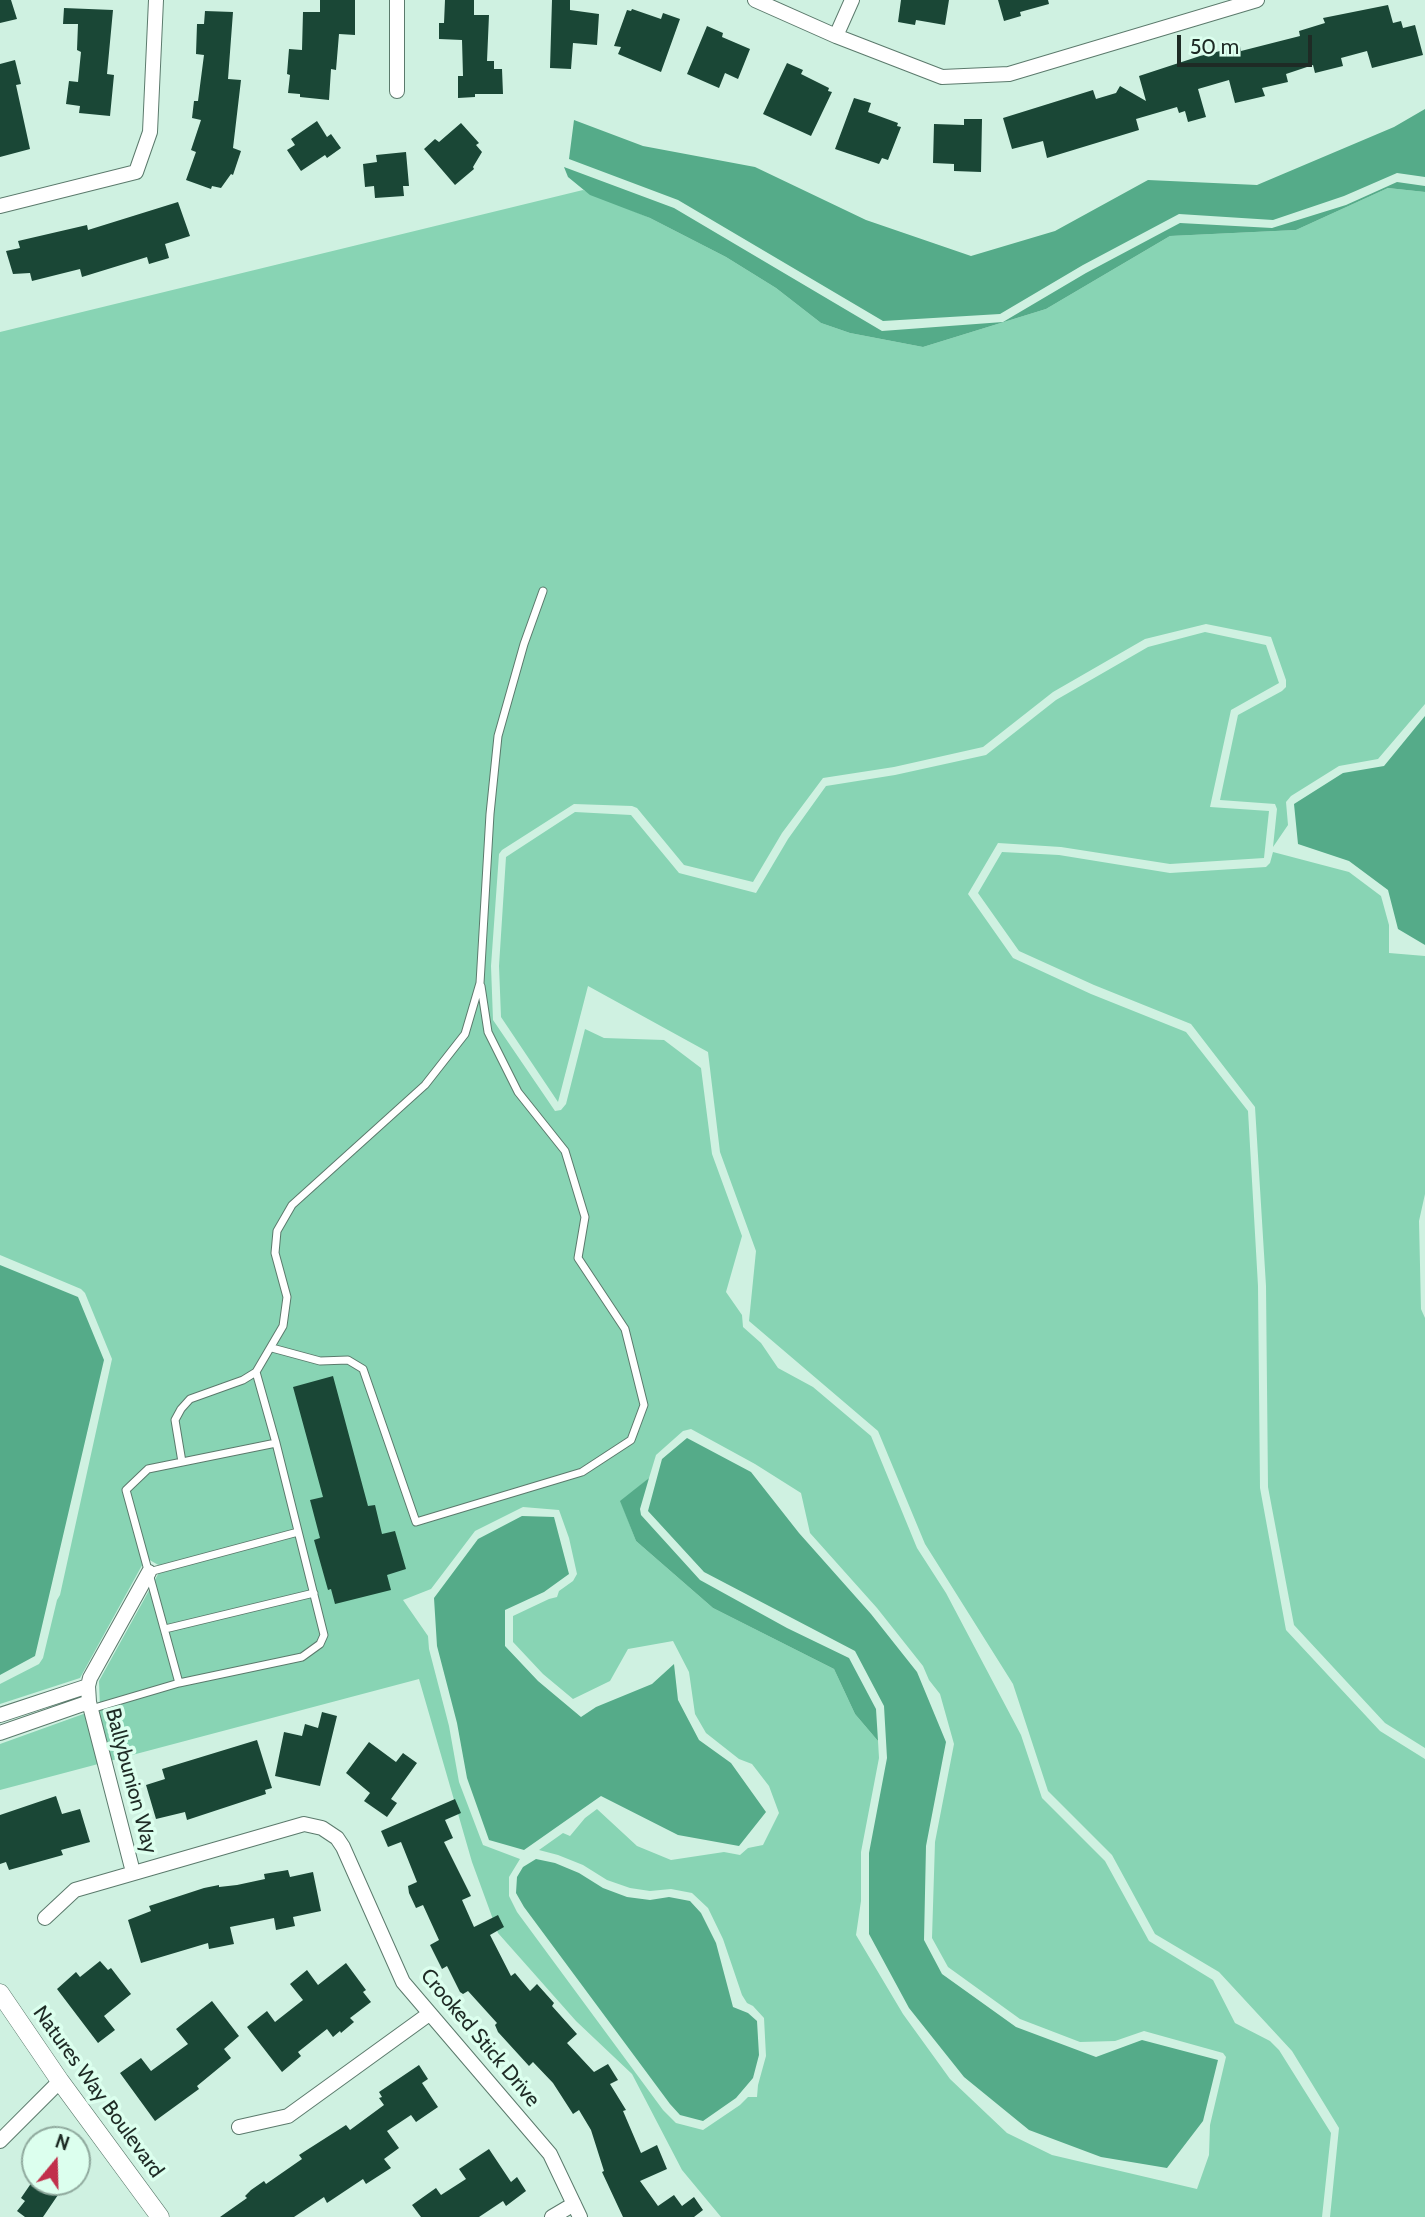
<!DOCTYPE html>
<html>
<head>
<meta charset="utf-8">
<style>
	body { margin:0 }
	#map { position:relative; width:1425px; height:2217px; overflow:hidden; background:#cff1e1; font-family:Cabin,sans-serif }
	canvas { display:block }
	.north { position:absolute; left:21px; top:2126px; width:70px; height:70px; box-sizing:border-box; background:#dcffee; border:2px solid #90aa9e; border-radius:50%; rotate:19deg; font-size:19px; font-weight:700; line-height:28px; text-align:center; color:#1e2b25 }
	.north::after { content:''; display:block; margin:auto; width:24px; height:32px; background:#c1304b; clip-path:polygon(50% 0,100% 100%,50% 72%,0 100%) }
	.scale { position:absolute; left:1177px; top:35px; width:135px; height:32px; box-sizing:border-box; border:4px solid #1e2b25; border-top:0; padding-left:9px; font-size:21px; line-height:24px; white-space:nowrap; color:#1e2b25; -webkit-text-stroke:5px #dcffee; paint-order:stroke }
</style>
</head>
<body>
<div id="map">
<canvas width="1425" height="2217"></canvas>
<div class="north">N</div>
<div class="scale">50 m</div>
</div>
<script>
const ctx = document.querySelector('canvas').getContext('2d');
ctx.lineJoin = 'round';
function paint(path, color) {
  ctx.fillStyle = color;
  ctx.fill(path, 'evenodd');
}
function toPath(rows) {
  const path = new Path2D();
  for (const r of rows) {
    path.moveTo(r[0], r[1]);
    for (let i = 2; i < r.length; i += 2) path.lineTo(r[i], r[i + 1]);
  }
  return path;
}
function trace(path, color, width, dash) {
  ctx.strokeStyle = color;
  ctx.lineWidth = width;
  ctx.lineCap = dash ? 'butt' : 'round';
  ctx.setLineDash(dash || []);
  ctx.stroke(path);
}
function write(font, color, halo, rows, align = 'center') {
  ctx.font = font + ' Cabin,sans-serif';
  ctx.lineWidth = 7;
  ctx.setLineDash([]);
  ctx.textBaseline = 'middle';
  ctx.strokeStyle = halo;
  ctx.fillStyle = color;
  for (const [text, x, y, turn = 0] of rows) {
    ctx.save();
    ctx.translate(x, y);
    ctx.rotate((+turn || 0) * Math.PI / 180);
    ctx.textAlign = isNaN(turn) ? turn : align;
    if (halo) ctx.strokeText(text, 0, 0);
    ctx.fillText(text, 0, 0);
    ctx.restore();
  }
}
paint(toPath([
	[1388,188,1425,192,1425,704,1378,759,1339,766,1291,796,1286,802,1288,825,1273,847,1277,809,1275,804,1220,800,1238,715,1282,691,1286,687,1286,680,1271,637,1206,624,1145,639,1053,692,983,747,894,767,823,778,782,833,753,882,684,865,637,808,632,806,574,804,502,850,499,854,491,966,493,1020,555,1111,561,1110,566,1104,585,1029,604,1038,664,1040,701,1068,712,1154,742,1236,726,1292,742,1315,743,1327,761,1343,778,1368,813,1387,871,1436,917,1548,946,1593,1021,1735,1042,1798,1105,1861,1149,1941,1213,1980,1235,2023,1270,2041,1279,2050,1331,2133,1322,2217,721,2217,682,2170,632,2074,576,2021,498,1933,472,1862,419,1679,0,1790,0,1744,100,1708,99,1681,162,1567,146,1558,80,1678,0,1704,0,1684,39,1664,43,1658,57,1600,60,1595,112,1359,85,1293,81,1289,0,1255,0,332,583,190,650,218,726,257,776,288,821,323,850,333,923,347,1046,309,1170,236,1296,230],
	[691,1429,755,1464,801,1493,810,1533,877,1608,923,1666,929,1680,940,1694,954,1744,935,1842,932,1938,948,1967,1020,2019,1080,2042,1115,2041,1144,2031,1223,2053,1226,2057,1210,2125,1209,2155,1197,2189,1052,2155,1007,2133,950,2079,903,2014,856,1935,861,1901,861,1852,879,1758,878,1741,855,1714,834,1669,713,1608,636,1541,621,1502,649,1478,656,1455,683,1431],
	[523,1507,559,1510,569,1538,577,1574,573,1581,559,1591,557,1597,549,1599,513,1616,513,1642,543,1674,573,1699,610,1681,628,1649,673,1641,689,1672,695,1714,706,1733,739,1759,752,1764,769,1786,779,1813,763,1845,748,1848,740,1855,724,1852,671,1860,637,1846,597,1809,585,1818,570,1836,563,1833,539,1850,558,1855,583,1865,607,1880,630,1888,650,1891,671,1889,692,1893,708,1908,723,1939,742,1995,747,2003,753,2006,764,2018,766,2056,758,2085,757,2097,748,2097,740,2105,703,2130,676,2123,663,2110,517,1912,509,1896,509,1877,520,1859,483,1845,459,1782,449,1726,429,1649,428,1636,403,1600,431,1589,475,1531],
	[1205,632,1266,645,1279,683,1231,710,1210,807,1269,811,1264,858,1170,864,1061,847,998,843,968,894,1013,958,1091,994,1186,1032,1248,1111,1258,1286,1260,1488,1286,1630,1380,1731,1425,1759,1425,2217,1330,2217,1339,2128,1292,2051,1219,1972,1155,1934,1112,1855,1048,1791,1013,1684,925,1544,878,1431,749,1321,756,1251,720,1152,708,1052,588,986,558,1102,501,1017,499,966,506,857,575,812,631,815,679,873,756,893,788,839,826,786,895,775,986,755,1056,700,1148,647],
	[1002,852,1059,855,1170,873,1266,867,1270,863,1273,852,1349,872,1381,896,1389,925,1389,953,1425,956,1425,1194,1419,1221,1421,1309,1425,1318,1425,1748,1385,1723,1294,1625,1268,1487,1266,1286,1255,1107,1191,1024,1094,985,1019,951,978,893]
]), '#88d4b4');
paint(toPath([
	[1425,109,1425,177,1397,173,1344,196,1273,220,1179,214,1083,265,1000,314,883,321,678,200,569,159,574,120,643,146,755,167,866,220,971,256,1055,231,1148,180,1257,185,1394,127],
	[564,167,674,208,882,331,1003,322,1086,273,1180,223,1272,228,1346,205,1397,182,1425,186,1425,192,1388,188,1296,230,1170,236,1046,309,923,347,850,333,821,323,776,288,726,257,650,218,590,195,568,177],
	[1425,716,1425,945,1398,929,1388,890,1349,861,1298,844,1294,804,1343,773,1384,766],
	[0,1265,78,1297,104,1360,35,1656,0,1675],
	[687,1438,751,1472,799,1533,871,1614,917,1672,946,1742,926,1846,924,1940,942,1974,1016,2027,1096,2057,1142,2040,1218,2060,1203,2121,1167,2168,1101,2157,1029,2130,964,2077,909,2008,869,1934,869,1853,887,1758,884,1706,855,1651,704,1572,648,1511,662,1459],
	[649,1478,640,1509,641,1515,700,1580,787,1628,849,1658,876,1709,878,1741,855,1714,834,1669,713,1608,636,1541,620,1501],
	[522,1516,554,1517,569,1574,544,1592,505,1610,505,1646,538,1681,581,1717,596,1707,652,1684,674,1664,678,1700,699,1740,731,1763,766,1812,739,1846,678,1835,601,1796,524,1850,489,1840,467,1778,457,1723,437,1646,434,1598,478,1539],
	[536,1859,555,1863,579,1873,603,1888,627,1897,650,1900,669,1897,690,1901,701,1913,716,1943,733,2007,748,2013,757,2021,759,2055,753,2078,736,2098,703,2121,680,2115,670,2104,524,1907,516,1893,517,1877,523,1867]
]), '#55ab89');
paint(toPath([
	[0,0,11,0,17,19,0,23],
	[320,0,355,0,355,35,339,34,336,70,331,69,329,100,300,97,300,94,288,93,290,75,287,74,289,49,302,50,303,12,320,12],
	[445,0,474,0,474,15,489,15,487,61,494,61,494,69,502,69,503,94,475,94,475,97,458,98,458,76,463,76,462,40,439,39,439,23,444,23],
	[552,0,570,0,570,10,599,14,597,45,573,43,571,69,550,68],
	[901,0,949,0,945,25,916,20,915,25,898,22],
	[998,0,1048,0,1049,4,1020,12,1021,16,1004,21],
	[1388,5,1393,23,1401,21,1403,28,1415,25,1423,55,1372,68,1367,51,1341,58,1343,66,1315,73,1313,65,1286,74,1288,82,1262,88,1265,96,1235,103,1229,80,1198,89,1206,117,1188,122,1185,111,1179,113,1177,107,1136,119,1139,130,1047,158,1043,141,1012,149,1003,118,1093,90,1096,99,1116,93,1120,86,1146,101,1139,76,1200,56,1240,46,1241,51,1300,36,1299,31,1325,23,1323,18],
	[64,8,113,10,107,74,114,75,110,116,79,113,80,106,66,104,69,81,78,82,81,52,77,50,78,24,63,24],
	[632,9,661,19,663,13,680,19,661,72,618,54,621,47,614,46,627,10,631,11],
	[205,11,233,12,228,79,241,80,233,148,241,151,233,175,231,174,221,188,212,186,211,189,186,180,196,152,191,150,201,120,192,118,194,101,198,101,204,55,196,54,197,24,204,24],
	[707,26,723,33,722,37,750,49,738,79,725,73,719,88,687,74],
	[15,60,21,84,16,85,30,149,0,157,0,64],
	[787,63,803,70,801,74,829,88,828,91,832,92,811,136,763,114],
	[854,98,871,103,868,112,898,123,897,126,901,127,888,160,882,158,879,164,835,149],
	[964,119,982,119,981,172,954,171,954,164,933,163,934,124,964,125],
	[317,121,327,137,331,134,341,148,327,158,325,155,301,171,287,150,295,145,291,139],
	[461,123,479,143,476,145,482,152,473,167,474,169,455,185,424,149,435,139,439,142],
	[406,152,409,186,403,186,404,196,375,198,374,186,365,187,363,164,377,162,376,155],
	[178,202,190,236,165,244,169,258,149,264,147,257,82,277,80,269,32,281,30,273,13,274,6,251,20,248,18,241,87,225,88,230],
	[333,1376,368,1506,375,1505,382,1534,395,1531,406,1569,387,1575,391,1590,335,1604,331,1589,328,1590,314,1540,320,1538,310,1500,323,1497,293,1387],
	[322,1712,337,1716,320,1786,275,1776,284,1732,302,1736,305,1724,318,1728],
	[257,1740,272,1788,265,1790,266,1794,187,1820,185,1812,156,1819,146,1785,165,1779,162,1769],
	[369,1742,396,1762,403,1753,417,1763,391,1799,397,1803,387,1817,364,1801,370,1793,346,1773],
	[56,1796,62,1814,80,1809,90,1842,61,1850,63,1855,9,1870,6,1862,0,1864,0,1815],
	[455,1799,461,1813,445,1820,453,1838,444,1842,471,1896,462,1900,474,1927,498,1915,504,1927,490,1935,511,1976,515,1973,530,1991,537,1984,554,2003,552,2006,577,2034,567,2043,594,2072,608,2064,618,2080,610,2084,626,2110,623,2111,641,2153,657,2145,667,2169,640,2181,658,2206,674,2195,682,2206,694,2197,703,2210,694,2217,623,2217,602,2172,604,2171,591,2130,579,2110,573,2114,553,2083,533,2062,529,2066,498,2032,495,2025,497,2023,468,1991,463,1994,460,1992,447,1966,442,1969,430,1945,439,1940,423,1905,416,1908,409,1893,408,1886,417,1882,401,1842,388,1847,381,1831],
	[288,1870,290,1877,313,1872,321,1911,293,1917,295,1926,276,1930,274,1918,230,1927,234,1944,209,1949,208,1943,141,1963,128,1920,151,1911,149,1906,204,1888,219,1885,219,1887,237,1885,265,1879,264,1874],
	[100,1961,108,1970,111,1968,131,1994,104,2016,115,2030,98,2043,57,1989,76,1972,80,1977],
	[346,1963,366,1990,363,1992,371,2002,350,2018,354,2022,341,2033,340,2031,333,2037,327,2029,298,2052,301,2056,282,2072,247,2027,267,2011,275,2022,303,2000,290,1984,307,1970,318,1985],
	[212,2001,239,2036,224,2049,231,2058,197,2086,199,2089,155,2121,120,2073,141,2058,151,2071,188,2044,176,2029],
	[419,2065,428,2079,422,2083,438,2107,416,2122,411,2115,387,2131,399,2148,384,2159,391,2168,366,2184,363,2179,327,2203,324,2197,294,2217,220,2217,247,2198,245,2196,251,2190,264,2181,266,2184,302,2159,299,2155,346,2125,350,2130,384,2105,379,2098,382,2097,379,2092],
	[489,2149,511,2182,517,2177,526,2191,506,2206,503,2201,479,2217,421,2217,412,2205,436,2188,441,2195,466,2179,459,2169],
	[32,2182,52,2182,62,2189,43,2217,25,2217,17,2211,25,2201,21,2198]
]), '#1a4736');
const service = toPath([
	[272,1348,320,1361,348,1360,363,1369,416,1522,582,1472,631,1440,644,1405,625,1329,578,1258,585,1217,565,1151,518,1092,488,1032,481,986],
	[182,1462,175,1420,181,1409,190,1399,243,1380,256,1372],
	[149,1572,298,1532],
	[165,1629,314,1593],
	[179,1683,302,1657,320,1644,324,1635,276,1443],
	[91,1709,179,1683,126,1490,148,1469,276,1443,256,1372,283,1326,287,1297,275,1253,277,1231,292,1205,425,1085,465,1034,480,983,490,814,498,736,524,644,543,591]
]);
const minor = toPath([
	[397,0,397,91],
	[755,0,836,36,942,77,1009,74,1257,0],
	[836,36,852,0],
	[0,206,136,172,150,132,156,0],
	[0,1715,88,1686],
	[0,1733,89,1702],
	[133,1872,89,1702,88,1686,90,1678,149,1572],
	[45,1918,75,1890,304,1824,322,1828,337,1838,343,1847,403,1982,550,2154,580,2217],
	[239,2127,288,2116,429,2014],
	[0,2141,60,2081],
	[552,2217,574,2204]
]);
const tertiary = toPath([
	[0,1993,60,2081,160,2217]
]);
trace(service, '#5b7a6c', 9);
trace(minor, '#5b7a6c', 16);
trace(tertiary, '#5b7a6c', 19);
trace(service, '#fff', 7);
trace(minor, '#fff', 14);
trace(tertiary, '#fff', 18);
write('21px', '#1e2b25', '#dcffee', [
	["Ballybunion Way",131,1781,75],
	["Crooked Stick Drive",480,2038,50],
	["Natures Way Boulevard",98,2092,54]
]);
</script>
</body>
</html>
